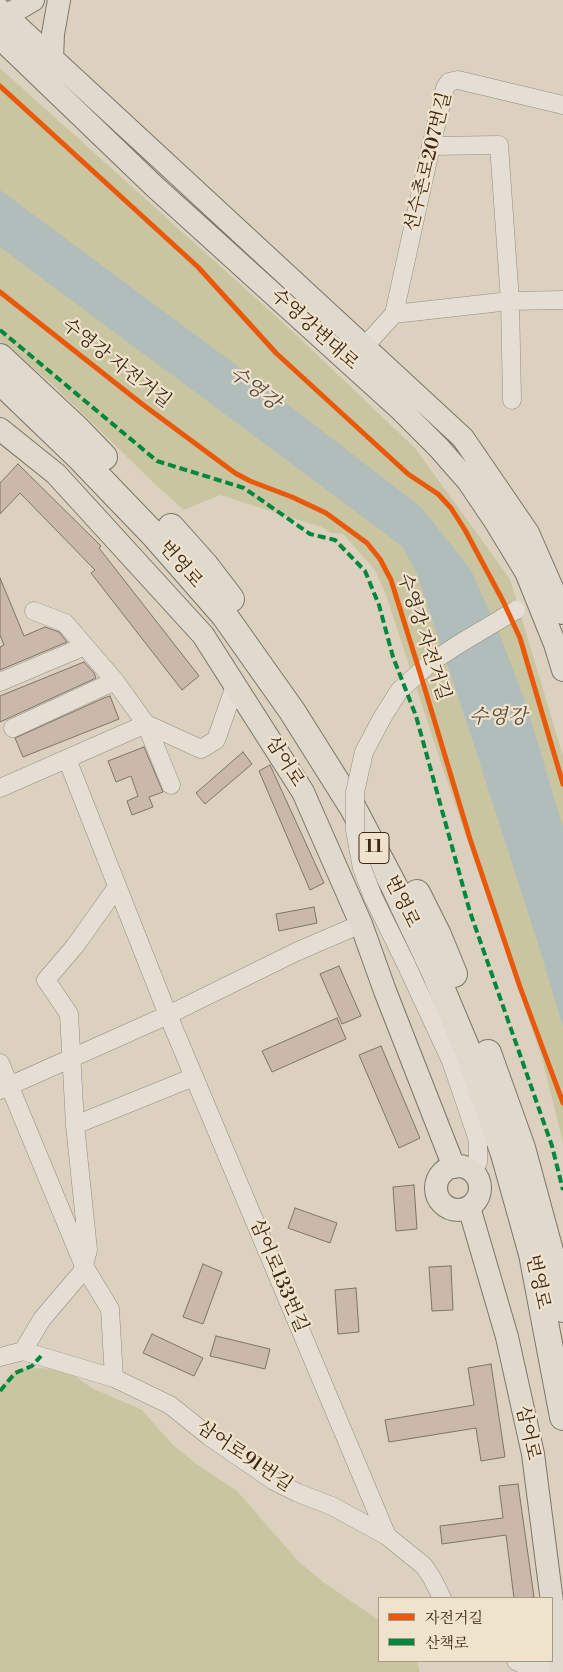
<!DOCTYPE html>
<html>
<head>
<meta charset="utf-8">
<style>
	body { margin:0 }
	#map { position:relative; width:563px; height:1672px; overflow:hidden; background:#dcd1bf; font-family:"Libre Bodoni","Noto Serif KR",serif }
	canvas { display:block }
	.legend { position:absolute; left:378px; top:1597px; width:175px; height:65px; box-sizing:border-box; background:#f0e3ce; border:1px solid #a99883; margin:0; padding:6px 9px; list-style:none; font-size:15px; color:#3e2812 }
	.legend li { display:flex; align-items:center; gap:10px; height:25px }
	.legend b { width:25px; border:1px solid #a99883 }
</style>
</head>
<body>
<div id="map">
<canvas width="563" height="1672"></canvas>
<ul class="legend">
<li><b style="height:6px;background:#e8590c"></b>자전거길</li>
<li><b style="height:6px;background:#00873e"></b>산책로</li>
</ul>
</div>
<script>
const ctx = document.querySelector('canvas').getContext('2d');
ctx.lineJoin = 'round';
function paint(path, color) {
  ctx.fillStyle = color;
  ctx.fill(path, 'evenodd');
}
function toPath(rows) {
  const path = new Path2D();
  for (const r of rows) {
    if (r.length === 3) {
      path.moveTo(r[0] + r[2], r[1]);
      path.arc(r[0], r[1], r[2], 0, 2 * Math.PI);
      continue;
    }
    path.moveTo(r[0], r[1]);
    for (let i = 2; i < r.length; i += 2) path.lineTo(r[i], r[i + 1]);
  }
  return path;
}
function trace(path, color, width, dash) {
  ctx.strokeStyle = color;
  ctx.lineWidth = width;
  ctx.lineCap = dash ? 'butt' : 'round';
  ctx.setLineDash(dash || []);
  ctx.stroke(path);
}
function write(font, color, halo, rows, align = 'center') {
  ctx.font = font + ' "Libre Bodoni","Noto Serif KR",serif';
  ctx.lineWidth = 4.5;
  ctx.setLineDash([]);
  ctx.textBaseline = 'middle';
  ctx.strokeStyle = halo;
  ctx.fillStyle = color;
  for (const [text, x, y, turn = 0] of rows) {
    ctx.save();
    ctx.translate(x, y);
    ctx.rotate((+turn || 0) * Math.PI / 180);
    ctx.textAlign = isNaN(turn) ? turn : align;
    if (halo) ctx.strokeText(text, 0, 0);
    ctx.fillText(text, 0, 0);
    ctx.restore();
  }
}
paint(toPath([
	[0,68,291,330,415,448,510,579,563,756,563,1143,542,1058,440,760,386,595,375,570,343,534,331,533,321,527,220,495,184,510,158,487,52,384,0,341],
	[41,1368,67,1371,92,1388,142,1410,173,1445,198,1465,237,1491,300,1563,323,1582,379,1620,379,1661,416,1661,419,1667,419,1672,0,1672,0,1388,17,1369]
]), '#cac5a1');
paint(toPath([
	[0,190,247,373,421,507,471,570,502,640,527,707,563,827,563,1027,540,950,473,742,417,574,402,546,0,247]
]), '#b1bdbb');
const building = toPath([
	[18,464,101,546,99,548,199,676,182,690,91,573,95,570,20,493,0,514,0,483,18,464],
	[0,578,24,636,45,627,59,632,67,642,0,670,0,647,4,645,0,635,0,578],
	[84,662,94,673,96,678,0,722,0,696,84,662],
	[110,696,119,719,23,757,15,738,104,698,110,696],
	[144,747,163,792,149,797,153,807,132,815,127,801,138,796,131,776,116,782,108,761,144,747],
	[243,752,252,764,205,804,196,793,243,752],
	[270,765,324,883,310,890,259,771,270,765],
	[314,907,317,923,279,931,276,914,314,907],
	[339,966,361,1016,342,1024,320,974,339,966],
	[337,1018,346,1039,272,1072,262,1051,337,1018],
	[381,1046,420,1138,399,1148,359,1055,381,1046],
	[414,1185,417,1229,396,1231,393,1187,414,1185],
	[295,1208,337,1223,330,1243,288,1228,295,1208],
	[203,1264,222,1272,203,1324,183,1317,203,1264],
	[451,1266,453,1310,432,1311,429,1267,451,1266],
	[356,1288,359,1332,338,1334,335,1290,356,1288],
	[152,1334,203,1358,194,1376,143,1353,152,1334],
	[216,1336,270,1349,265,1369,210,1356,216,1336],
	[491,1364,505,1457,481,1461,476,1428,389,1442,385,1420,474,1405,468,1368,491,1364],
	[518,1484,534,1597,525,1598,514,1598,506,1535,442,1544,440,1526,503,1518,499,1486,518,1484]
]);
paint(building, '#cab8aa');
trace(building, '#7d7468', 1);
const minor = toPath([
	[431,146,499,145,510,301,512,400],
	[394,314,510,301,563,300],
	[364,347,394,314,431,146,445,88,449,82,458,80,563,105],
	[34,611,65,623,115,681,146,724,171,785],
	[0,682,85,646],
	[13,728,115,681],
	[67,759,168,1015,387,1536],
	[0,788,146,724,201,749,216,740,235,686],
	[406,964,451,1061,478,1140,478,1162,473,1172],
	[0,1063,84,1266,110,1309,114,1378],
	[0,1090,168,1015,296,952,361,924],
	[75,1125,194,1077],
	[23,1351,42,1319,82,1272,88,1250,75,1125,69,1014,46,980,75,946,117,887],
	[0,1357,23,1351,114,1378,170,1405,210,1437,274,1481,298,1493,332,1506,387,1536,424,1566,432,1578,442,1598],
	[516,1661,524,1665,561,1663]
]);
const major = toPath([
	[0,10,463,438,528,533,563,613],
	[0,23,6,16,33,0],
	[0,38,154,186,399,408,439,448,468,481,495,521,526,572,555,644,563,670],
	[52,59,53,34,59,0],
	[0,429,56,474,203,635,303,792,361,924,385,991,454,1167],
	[458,1188,22],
	[469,1207,507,1337,533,1454,561,1672]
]);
const highway = toPath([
	[0,357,77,429,104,457],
	[0,381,81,459,154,535,224,615,292,711,353,808,393,884,435,973,469,1054,504,1154,532,1254,563,1417],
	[171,527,205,565,231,599],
	[417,893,438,935,454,974],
	[488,1053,522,1148,556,1273,563,1309]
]);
trace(minor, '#948b7e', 19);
trace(major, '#7d7468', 24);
trace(highway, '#7d7468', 28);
trace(minor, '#e4ded5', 18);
trace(major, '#dfd9ce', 22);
trace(highway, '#dfd9ce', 26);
const minorBridge = toPath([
	[406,964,373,897,362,868,355,830,355,792,364,752,382,718,399,691,430,663,459,644,516,610]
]);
trace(minorBridge, '#948b7e', 19, []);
trace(minorBridge, '#e4ded5', 18);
trace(toPath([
	[0,330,157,461,244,488,310,534,335,540,365,571,379,605,393,657,416,716,470,912,552,1146,563,1190],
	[0,1391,15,1373,32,1366,41,1356]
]), '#00873e', 4, [8, 4]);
trace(toPath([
	[0,86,198,267,276,353,408,474,438,494,451,508,465,530,503,601,520,638,563,784],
	[0,292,142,404,235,473,250,481,292,497,326,513,367,543,380,559,391,580,421,676,470,839,520,987,563,1103]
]), '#e8590c', 5);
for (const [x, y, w] of [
	[374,848,30]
]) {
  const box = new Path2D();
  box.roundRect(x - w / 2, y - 15.5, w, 31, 4);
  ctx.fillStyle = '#f0e3ce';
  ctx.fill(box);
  trace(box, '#3e2812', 1);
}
write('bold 18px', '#3e2812', null, [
	["11",374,848]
]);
write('19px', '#3e2812', '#f0e3ce', [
	["선수촌로207번길",429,162,-76],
	["수영강변대로",314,330,42],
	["수영강 자전거길",116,364,38],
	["번영로",180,565,49],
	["수영강 자전거길",423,637,72],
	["삼어로",284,762,58],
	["번영로",401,902,64],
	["삼어로133번길",278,1276,67],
	["번영로",537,1282,78],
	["삼어로",527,1433,78],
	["삼어로91번길",244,1457,34]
]);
write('italic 20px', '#564b3c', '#f0e3ce', [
	["수영강",254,389,37],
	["수영강",498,718]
]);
</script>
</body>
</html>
